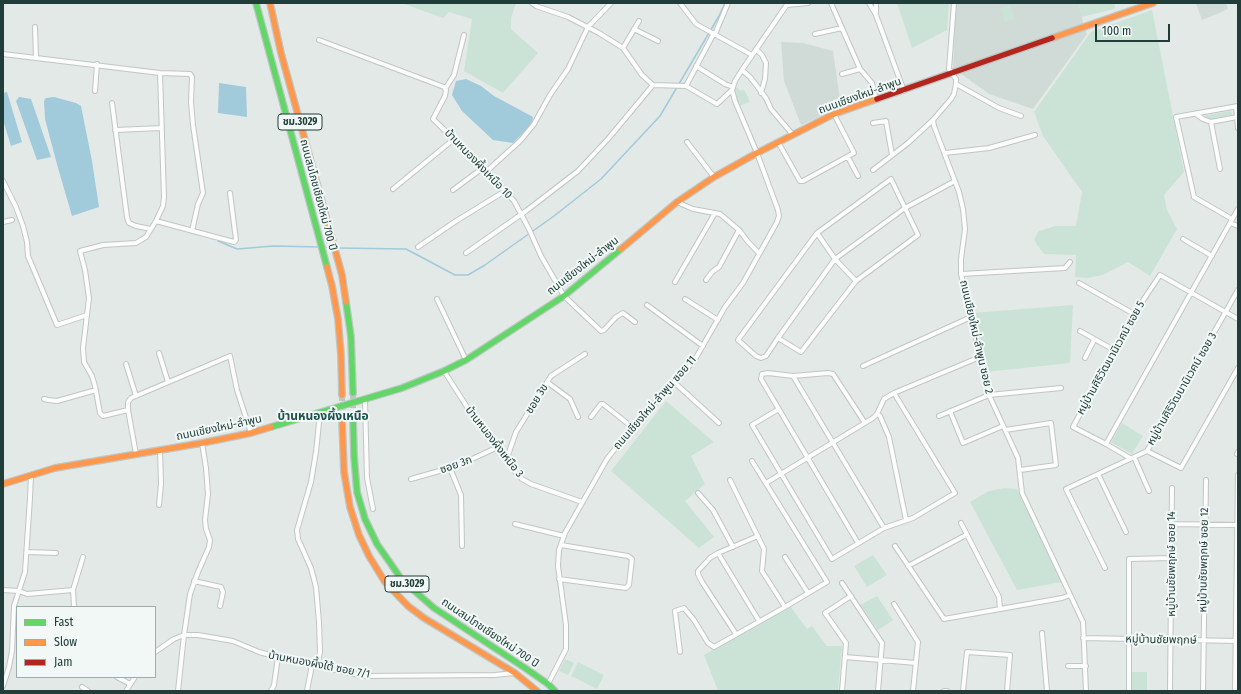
<!DOCTYPE html>
<html>
<head>
<meta charset="utf-8">
<style>
	body { margin:0 }
	#map { position:relative; width:1241px; height:694px; overflow:hidden; background:#e3e9e7; font-family:"Fira Sans Condensed",sans-serif }
	canvas { display:block }
	.frame { position:absolute; inset:0; border:4px solid #203d3a; pointer-events:none }
	.legend { position:absolute; left:16px; top:606px; width:140px; height:72px; box-sizing:border-box; background:#f1f8f6; border:1px solid #9dadab; margin:0; padding:5px 7px; list-style:none; font-size:12px; color:#203d3a }
	.legend li { display:flex; align-items:center; gap:8px; height:20px }
	.legend b { width:20px; border:1px solid #9dadab }
	.scale { position:absolute; left:1095px; top:24px; width:75px; height:18px; box-sizing:border-box; border:2px solid #203d3a; border-top:0; padding-left:5px; font-size:12px; line-height:14px; white-space:nowrap; color:#203d3a; -webkit-text-stroke:3px #f1f8f6; paint-order:stroke }
</style>
</head>
<body>
<div id="map">
<canvas width="1241" height="694"></canvas>
<div class="frame"></div>
<ul class="legend">
<li><b style="height:5px;background:#63d668"></b>Fast</li>
<li><b style="height:5px;background:#ff974d"></b>Slow</li>
<li><b style="height:5px;background:#b3261e"></b>Jam</li>
</ul>
<div class="scale">100 m</div>
</div>
<script>
const ctx = document.querySelector('canvas').getContext('2d');
ctx.lineJoin = 'round';
function paint(path, color) {
  ctx.fillStyle = color;
  ctx.fill(path, 'evenodd');
}
function toPath(rows) {
  const path = new Path2D();
  for (const r of rows) {
    path.moveTo(r[0], r[1]);
    for (let i = 2; i < r.length; i += 2) path.lineTo(r[i], r[i + 1]);
  }
  return path;
}
function trace(path, color, width, dash) {
  ctx.strokeStyle = color;
  ctx.lineWidth = width;
  ctx.lineCap = dash ? 'butt' : 'round';
  ctx.setLineDash(dash || []);
  ctx.stroke(path);
}
function write(font, color, halo, rows, align = 'center') {
  ctx.font = font + ' "Fira Sans Condensed","Noto Sans Thai",sans-serif';
  ctx.lineWidth = 4;
  ctx.setLineDash([]);
  ctx.textBaseline = 'middle';
  ctx.strokeStyle = halo;
  ctx.fillStyle = color;
  for (const [text, x, y, turn = 0] of rows) {
    ctx.save();
    ctx.translate(x, y);
    ctx.rotate((+turn || 0) * Math.PI / 180);
    ctx.textAlign = isNaN(turn) ? turn : align;
    if (halo) ctx.strokeText(text, 0, 0);
    ctx.fillText(text, 0, 0);
    ctx.restore();
  }
}
paint(toPath([
	[956,3,1079,3,1083,23,1087,34,1033,109,989,94,953,68],
	[1196,3,1226,3,1228,9,1202,20],
	[781,42,803,43,833,51,841,107,801,125,784,81]
]), '#d0dbd8');
paint(toPath([
	[402,3,516,3,511,18,511,29,538,53,503,93,464,71,472,19,449,12,443,18],
	[897,3,949,3,947,30,912,48],
	[1079,3,1114,3,1115,9,1081,17],
	[1010,5,1015,19,1005,22,1001,8],
	[1152,10,1184,172,1164,195,1167,210,1177,229,1150,276,1128,262,1103,275,1088,278,1075,277,1076,255,1044,254,1037,245,1034,239,1039,231,1055,226,1076,226,1082,192,1043,136,1034,112,1091,32],
	[736,87,741,91,743,89,746,93,750,102,738,106,732,94],
	[1231,111,1232,115,1207,120,1203,116],
	[1073,305,1070,363,986,372,973,313],
	[666,401,714,442,691,456,705,484,685,501,714,537,699,548,611,471],
	[1122,423,1143,436,1132,454,1111,442],
	[1004,488,1017,489,1062,582,1017,590,970,502,989,491],
	[873,555,887,575,867,587,854,566],
	[877,596,893,620,878,630,860,605],
	[790,606,807,629,812,626,827,646,842,646,838,691,718,691,704,655],
	[565,659,574,663,568,675,559,671],
	[578,662,604,675,597,689,571,676],
	[1130,672,1147,672,1147,691,1130,691]
]), '#cbe3d6');
paint(toPath([
	[466,79,481,86,494,96,533,117,532,124,513,143,493,140,462,111,452,95,456,81],
	[219,83,246,87,247,117,218,113],
	[7,92,22,142,11,146,3,120,3,93],
	[19,97,31,99,51,157,37,160,16,101],
	[54,97,76,103,81,106,92,161,99,207,72,216,58,168,45,119,44,101,46,98]
]), '#a1cada');
trace(toPath([
	[218,241,237,249,273,246,320,247],
	[324,247,332,248],
	[337,248,406,249,455,275,468,275,485,265,554,216,601,179,660,116,719,16,725,3]
]), '#a1cada', 1.5);
trace(toPath([
	[353,393,353,416],
	[342,395,342,419]
]), '#bcc7c4', 6, [6, 3]);
const street = toPath([
	[532,3,536,6,568,17,599,33,623,48,642,75,653,85,686,86,717,104,732,90],
	[680,3,696,24,752,55],
	[831,3,860,69,872,83,876,100],
	[869,3,876,15,904,91],
	[876,3,876,13],
	[954,3,949,69,956,79,956,84,954,94,951,99,933,120,934,126,959,192,963,209,965,229,961,259,961,274,989,395,1018,458,1022,493,1083,622,1086,691],
	[787,5,808,3],
	[35,27,36,57],
	[634,29,658,41],
	[715,34,728,3],
	[815,34,842,28],
	[319,40,444,87,446,90,445,96,433,119,487,171,514,201,529,229,541,256,564,296,601,331,604,330,616,317,623,313,635,322],
	[623,48,639,21],
	[756,49,762,55,766,63,765,79,761,93],
	[3,54,160,73,190,74,192,77,191,102,193,125,203,193,198,204,192,231],
	[696,66,725,84,733,87],
	[742,70,750,77,766,98,771,109,793,135],
	[842,74,860,69],
	[956,84,999,108,1021,116],
	[686,86,714,33],
	[445,89,454,75,464,35],
	[95,91,97,64],
	[112,103,127,217,129,223,136,226,151,229],
	[1196,114,1203,119,1211,122,1237,117,1236,107],
	[1237,117,1238,128],
	[1211,122,1220,169],
	[873,123,886,121,892,155],
	[115,130,162,128],
	[687,142,714,177],
	[778,142,800,181,803,181,854,153,834,114],
	[945,153,989,148,1035,135],
	[848,157,858,176],
	[873,170,908,143,933,120],
	[487,171,521,140,534,124,550,95,568,69,588,27,611,3],
	[3,181,16,207,23,226,27,242,28,256,57,325,87,315],
	[393,189,454,139],
	[453,190,484,167],
	[677,202,693,209,720,214,739,230,749,243,759,253],
	[1232,219,1194,197,1176,117,1238,106],
	[156,221,234,242,236,240,230,193],
	[3,222,12,220],
	[1230,223,1238,226],
	[817,233,835,259,856,281],
	[1183,239,1212,256],
	[418,247,456,221,505,191],
	[466,253,526,211,578,171,608,139,653,85],
	[961,274,1065,268,1070,262],
	[706,280,712,272,719,267,739,230],
	[675,282,715,213],
	[1079,283,1134,314],
	[437,299,466,360],
	[685,299,718,320],
	[647,305,703,346],
	[1080,331,1114,350],
	[778,338,801,352,856,281,918,235,905,208,891,179,817,233,738,340,756,356,761,358,766,356,778,338,835,259,905,208,955,181],
	[159,353,168,382],
	[1085,358,1094,340],
	[126,364,136,396],
	[863,366,971,317],
	[444,371,478,424,488,437,502,451,516,473,522,479,531,484,582,502],
	[793,376,884,528],
	[547,382,570,399,578,417],
	[675,383,719,423],
	[44,399,48,400,57,401,96,390],
	[365,400,367,478,373,509],
	[779,409,752,425,832,559,884,528,913,518,955,493,894,393],
	[128,410,103,416,100,413,95,386,92,376,84,362,83,348,89,298,85,270,80,251,103,245,136,243,146,237,156,221,163,206,164,197,160,73],
	[950,411,963,443,1003,426],
	[877,414,880,416,889,437,906,520],
	[939,416,989,395,1061,388],
	[591,417,601,404,603,404,632,427],
	[1005,430,1051,423,1056,465,1020,470],
	[1106,444,1238,209],
	[1147,451,1181,468,1238,368],
	[136,454,128,410,128,402,131,398,230,356,237,390,251,433],
	[1237,454,1238,452],
	[1134,457,1149,491],
	[507,458,516,432,551,376,585,354],
	[1130,458,1106,444,1073,427,1114,350,1134,314,1160,275,1238,319],
	[450,468,461,495,462,546],
	[1098,474,1126,532],
	[411,479,457,466,498,447],
	[730,480,764,549,762,571,785,607],
	[766,483,873,418,877,414,884,399,894,393,980,357],
	[698,493,713,510,733,547],
	[159,505,161,484,160,450],
	[961,523,999,597,1000,609],
	[515,524,564,536],
	[1172,524,1238,525],
	[858,543,761,379,762,374,768,373,793,376,828,373,833,374,865,423],
	[895,546,944,619,1062,598,1070,595],
	[28,552,56,553],
	[718,553,759,621],
	[785,557,808,593],
	[908,566,966,535],
	[1105,568,1066,489,1147,451,1238,290],
	[559,579,626,588,629,585,632,559,628,556,561,545],
	[194,581,221,587,223,592,220,606],
	[842,583,882,643,878,691],
	[3,590,19,591,27,594,73,590],
	[894,604,918,642,913,691],
	[74,607,73,590,83,557],
	[1042,633,1047,691],
	[736,634,702,582,698,574,698,571,710,558,718,553,758,536],
	[1083,638,1237,641],
	[155,652,174,639,184,635,198,635,233,641,259,652,278,657,363,676,495,675,514,673],
	[680,652,675,611,684,608,694,620,708,643,714,647,785,607,827,582,752,461],
	[845,657,916,663],
	[1068,666,1086,666],
	[317,667,320,652,319,622,316,587,311,568,298,539,297,530,311,482,316,452,320,413],
	[117,677,130,684],
	[548,684,566,649,566,625,558,566,559,550,565,533,607,459,632,427,694,361,725,307,743,283,777,222,779,216,778,210,757,153,735,101,732,90,735,81,742,70,788,3],
	[3,686,9,667,12,651,14,606,25,572,30,498,31,475],
	[82,687,88,691],
	[126,691,135,677],
	[178,691,184,635,190,594,198,572,209,547,210,540,206,529,205,520,208,494,206,468,202,443],
	[271,691,274,685,278,657],
	[307,691,312,665],
	[842,691,846,643,825,613,851,596],
	[944,691,947,691],
	[963,691,967,652,1010,655,1007,691],
	[1129,691,1129,559,1172,558],
	[1170,691,1172,488],
	[1203,691,1206,480],
	[1235,691,1238,475]
]);
const fast = toPath([
	[256,3,327,267],
	[346,302,351,337,353,393],
	[353,416,354,456,357,492,365,519,377,544,402,580,434,608,525,668,548,684,555,691],
	[271,427,402,388,444,371,466,360,564,296,621,249]
]);
const slow = toPath([
	[270,3,281,53,342,275,346,302],
	[1052,38,1153,3],
	[621,249,677,202,714,177,757,153,834,114,877,99],
	[327,267,332,286,338,319,341,355,342,395],
	[342,419,344,472,350,507,359,535,369,556,385,582,408,606,424,618,515,673,537,691],
	[3,484,55,468,202,443,251,433,271,427]
]);
const jam = toPath([
	[877,99,1052,38]
]);
trace(street, '#c0c6c4', 6);
trace(fast, '#bec7c5', 8);
trace(slow, '#bec7c5', 8);
trace(jam, '#bec7c5', 8);
trace(street, '#fbfcfb', 4);
trace(fast, '#63d668', 5.5);
trace(slow, '#ff974d', 5.5);
trace(jam, '#b3261e', 5.5);
for (const [x, y, w] of [
	[300,122,44],
	[407,584,44]
]) {
  const box = new Path2D();
  box.roundRect(x - w / 2, y - 8, w, 16, 3);
  ctx.fillStyle = '#f1f8f6';
  ctx.fill(box);
  trace(box, '#203d3a', 1);
}
write('bold 10px', '#203d3a', null, [
	["ชม.3029",300,122],
	["ชม.3029",407,584]
]);
write('11px', '#203d3a', '#f1f8f6', [
	["ถนนเชียงใหม่-ลำพูน",860,96,-20],
	["บ้านหนองผึ้งเหนือ 10",478,164,46],
	["ถนนสมโภชเชียงใหม่ 700 ปี",318,195,75],
	["ถนนเชียงใหม่-ลำพูน",583,266,-38],
	["ถนนเชียงใหม่-ลำพูน ซอย 2",976,337,77],
	["หมู่บ้านศิริวัฒนานิเวศน์ ซอย 5",1111,358,-61],
	["หมู่บ้านศิริวัฒนานิเวศน์ ซอย 3",1182,389,-60],
	["ซอย 3ข",537,399,-59],
	["ถนนเชียงใหม่-ลำพูน ซอย 11",655,403,-49],
	["ถนนเชียงใหม่-ลำพูน",219,428,-12],
	["บ้านหนองผึ้งเหนือ 3",494,442,52],
	["ซอย 3ก",456,465,-20],
	["หมู่บ้านชัยพฤกษ์ ซอย 12",1204,560,-89],
	["หมู่บ้านชัยพฤกษ์ ซอย 14",1172,564,-90],
	["ถนนสมโภชเชียงใหม่ 700 ปี",490,633,34],
	["หมู่บ้านชัยพฤกษ์",1161,640,1],
	["บ้านหนองผึ้งใต้ ซอย 7/1",319,665,11]
]);
write('bold 12px', '#1b504b', '#f1f8f6', [
	["บ้านหนองผึ้งเหนือ",323,417]
]);
</script>
</body>
</html>
